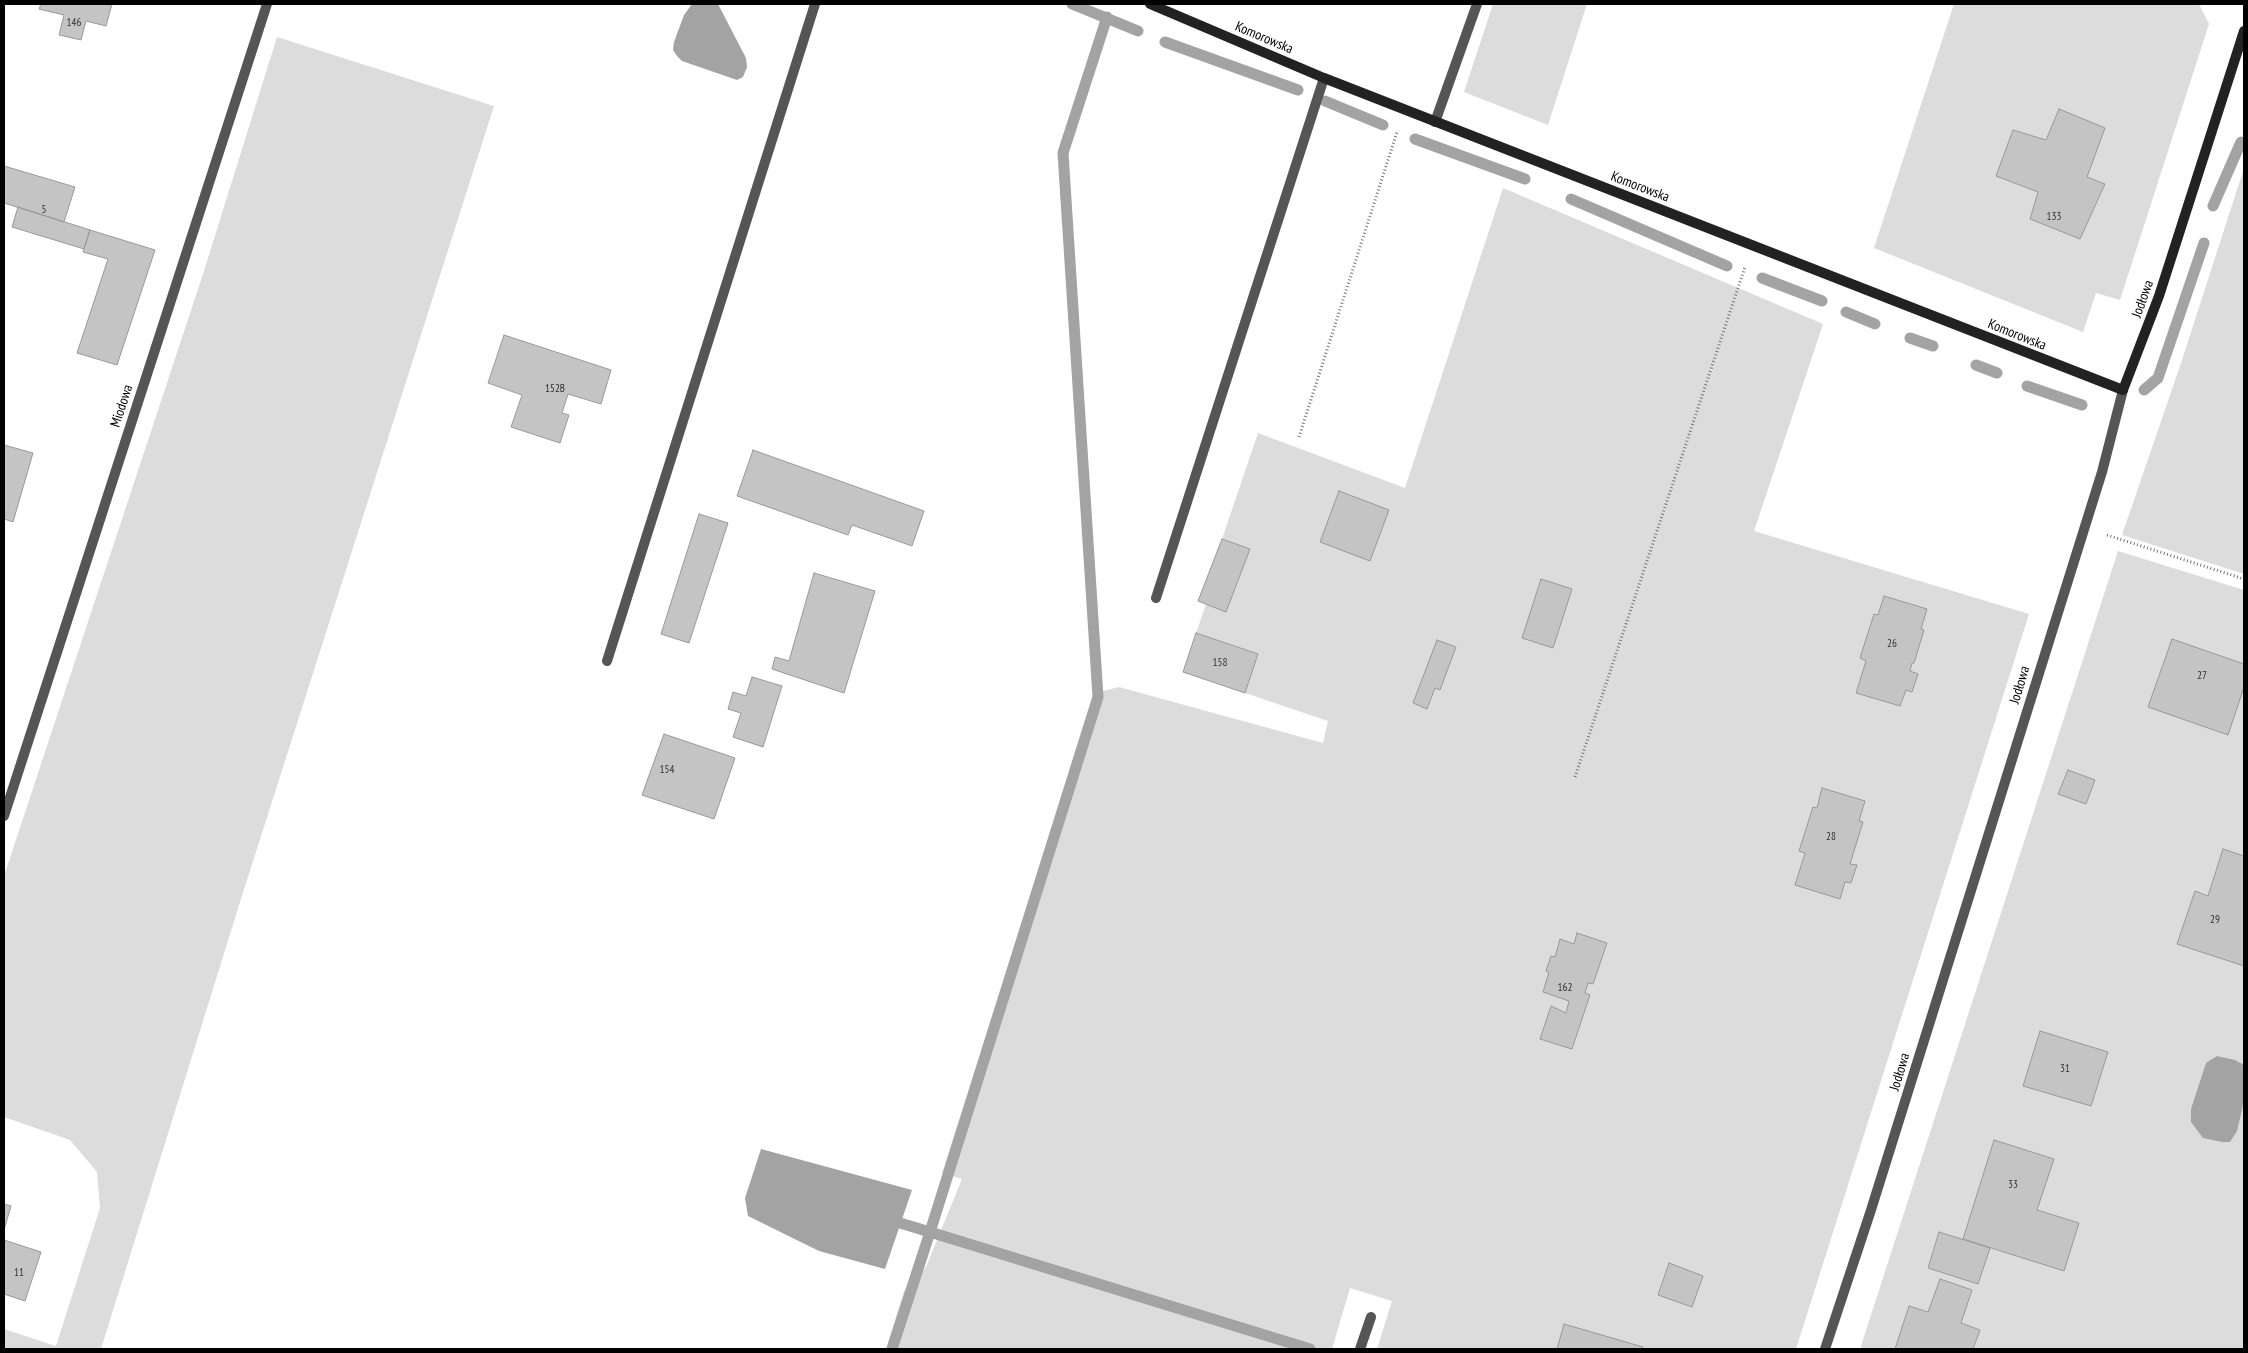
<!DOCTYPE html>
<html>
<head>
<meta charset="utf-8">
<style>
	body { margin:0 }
	#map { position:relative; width:2248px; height:1353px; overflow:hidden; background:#fff; font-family:"PT Sans Narrow",sans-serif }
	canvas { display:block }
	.frame { position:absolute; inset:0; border:5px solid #000; pointer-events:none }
</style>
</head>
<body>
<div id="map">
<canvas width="2248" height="1353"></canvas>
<div class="frame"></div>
</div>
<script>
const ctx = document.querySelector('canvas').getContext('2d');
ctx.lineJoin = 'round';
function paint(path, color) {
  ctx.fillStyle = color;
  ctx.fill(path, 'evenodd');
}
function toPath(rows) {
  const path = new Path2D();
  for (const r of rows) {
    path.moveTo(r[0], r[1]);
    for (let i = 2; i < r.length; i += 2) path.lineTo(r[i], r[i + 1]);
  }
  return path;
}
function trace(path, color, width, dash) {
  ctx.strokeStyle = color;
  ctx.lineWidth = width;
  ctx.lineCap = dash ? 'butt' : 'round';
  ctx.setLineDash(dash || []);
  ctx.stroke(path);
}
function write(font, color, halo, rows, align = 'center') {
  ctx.font = font + ' "PT Sans Narrow",sans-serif';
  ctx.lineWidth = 4.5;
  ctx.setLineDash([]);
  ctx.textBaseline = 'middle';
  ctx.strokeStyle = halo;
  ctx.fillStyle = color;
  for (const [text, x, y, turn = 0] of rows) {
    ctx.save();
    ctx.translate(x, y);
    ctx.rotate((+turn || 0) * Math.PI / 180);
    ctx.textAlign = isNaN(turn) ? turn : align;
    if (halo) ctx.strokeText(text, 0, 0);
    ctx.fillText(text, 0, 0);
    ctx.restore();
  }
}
paint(toPath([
	[1493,4,1587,4,1548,125,1464,92],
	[1954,4,2199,4,2209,24,2120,300,2096,293,2083,332,1874,248],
	[277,37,494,106,240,902,101,1349,4,1349,4,1329,56,1346,100,1208,97,1172,70,1140,4,1117,4,876,203,274],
	[2244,168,2244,574,2122,535,2181,363],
	[1503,188,1823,324,1754,531,2029,614,1796,1349,1377,1349,1392,1301,1350,1288,1332,1349,886,1349,904,1291,926,1267,962,1179,942,1173,1095,693,1119,687,1323,743,1328,721,1183,672,1206,604,1198,601,1222,539,1258,433,1405,488],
	[2118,551,2244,590,2244,1349,1860,1349]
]), '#dcdcdc');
paint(toPath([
	[692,4,718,4,746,58,747,67,743,77,737,80,682,61,677,56,673,50,674,42,684,15],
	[2217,1056,2235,1060,2244,1065,2244,1101,2237,1131,2230,1142,2222,1142,2203,1138,2191,1122,2191,1109,2206,1063],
	[761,1149,912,1190,885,1269,819,1251,748,1216,745,1198]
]), '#a3a3a3');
trace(toPath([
	[1072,4,1138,31],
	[1165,42,1298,90],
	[1325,101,1383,125],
	[1415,139,1525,179],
	[1571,199,1727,266],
	[2213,206,2241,142],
	[1762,278,1822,301],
	[1846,312,1875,324],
	[1910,338,1933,346],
	[1976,365,1997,373],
	[2027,386,2082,405],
	[2144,390,2158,378,2204,243],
	[900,1223,930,1232,1098,697,1063,153,1107,17],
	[892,1349,930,1232,1310,1349]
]), '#a3a3a3', 11);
const building = toPath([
	[41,4,112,4,106,26,86,21,81,40,59,35,64,15,39,9,41,4],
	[2059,109,2105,128,2087,177,2105,184,2080,239,2030,219,2038,192,1996,176,2013,130,2046,140,2059,109],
	[4,166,75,187,64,222,4,203,4,166],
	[18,207,90,230,84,249,12,227,18,207],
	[90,230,155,250,117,365,77,353,108,259,83,252,90,230],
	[504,335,611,370,601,404,568,394,562,413,569,415,560,443,511,427,522,395,488,383,504,335],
	[4,445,33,453,13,522,4,519,4,445],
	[753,450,924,511,912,546,852,525,848,535,737,496,753,450],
	[1339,491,1389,510,1370,561,1320,542,1339,491],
	[699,514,728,523,689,643,661,634,699,514],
	[1222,539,1250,549,1226,612,1198,601,1222,539],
	[814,573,875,591,844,693,772,669,775,657,789,661,814,573],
	[1541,579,1572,589,1553,648,1522,638,1541,579],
	[1884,596,1927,609,1921,629,1924,630,1914,663,1912,663,1910,671,1918,674,1912,692,1906,690,1900,706,1856,693,1866,661,1860,658,1874,614,1878,615,1884,596],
	[1196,633,1258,654,1245,693,1183,672,1196,633],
	[2172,639,2244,664,2244,687,2228,735,2148,707,2172,639],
	[1437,640,1456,647,1440,690,1435,688,1427,709,1413,703,1437,640],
	[752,677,782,686,763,747,733,737,741,713,728,709,733,692,746,696,752,677],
	[664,734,735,758,714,819,642,795,664,734],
	[2068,770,2095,780,2086,804,2058,794,2068,770],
	[1822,788,1865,801,1859,821,1863,822,1850,864,1857,865,1851,883,1845,882,1840,899,1795,885,1805,853,1799,851,1813,807,1817,808,1822,788],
	[2223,849,2244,856,2244,966,2177,944,2195,891,2208,896,2223,849],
	[1577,933,1607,943,1593,984,1588,983,1585,993,1590,995,1572,1049,1540,1039,1551,1006,1566,1013,1569,1001,1543,992,1549,972,1546,971,1551,956,1555,957,1560,939,1574,944,1577,933],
	[2040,1031,2108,1052,2091,1106,2023,1086,2040,1031],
	[1994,1140,2054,1159,2037,1210,2079,1223,2064,1271,1963,1239,1994,1140],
	[4,1204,11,1206,4,1230,4,1204],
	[1939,1232,1990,1248,1978,1284,1928,1268,1939,1232],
	[4,1240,41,1252,25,1301,4,1294,4,1240],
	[1669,1263,1703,1276,1692,1307,1658,1295,1669,1263],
	[1940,1279,1972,1290,1961,1323,1980,1330,1973,1349,1895,1349,1909,1306,1928,1312,1940,1279],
	[1564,1324,1643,1347,1642,1349,1557,1349,1564,1324]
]);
paint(building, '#c4c4c4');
trace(building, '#999', 1);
trace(toPath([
	[1299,437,1397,132],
	[2107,535,2244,579],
	[1575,777,1745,267]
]), '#777', 3, [1, 2.5]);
trace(toPath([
	[1435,122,1477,4],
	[1156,598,1324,78],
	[607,661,815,4],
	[4,816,267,4],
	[1360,1349,1371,1317],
	[1825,1349,1871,1210,2102,472,2123,390]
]), '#555', 10);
trace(toPath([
	[1150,4,1324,78,2123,390,2159,296,2244,31]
]), '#222', 10);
write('11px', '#313131', null, [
	["146",74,23],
	["5",44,210],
	["133",2054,217],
	["152B",555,389],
	["26",1892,644],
	["158",1220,663],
	["27",2202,676],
	["154",667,770],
	["28",1831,837],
	["29",2215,920],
	["162",1565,988],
	["31",2065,1069],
	["33",2013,1185],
	["11",19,1273]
]);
write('14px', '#000', '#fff', [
	["Komorowska",1264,38,23],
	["Komorowska",1640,187,21],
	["Jodłowa",2143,299,-70],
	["Komorowska",2017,335,22],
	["Miodowa",122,406,-72],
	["Jodłowa",2020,685,-73],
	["Jodłowa",1900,1072,-73]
]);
</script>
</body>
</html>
